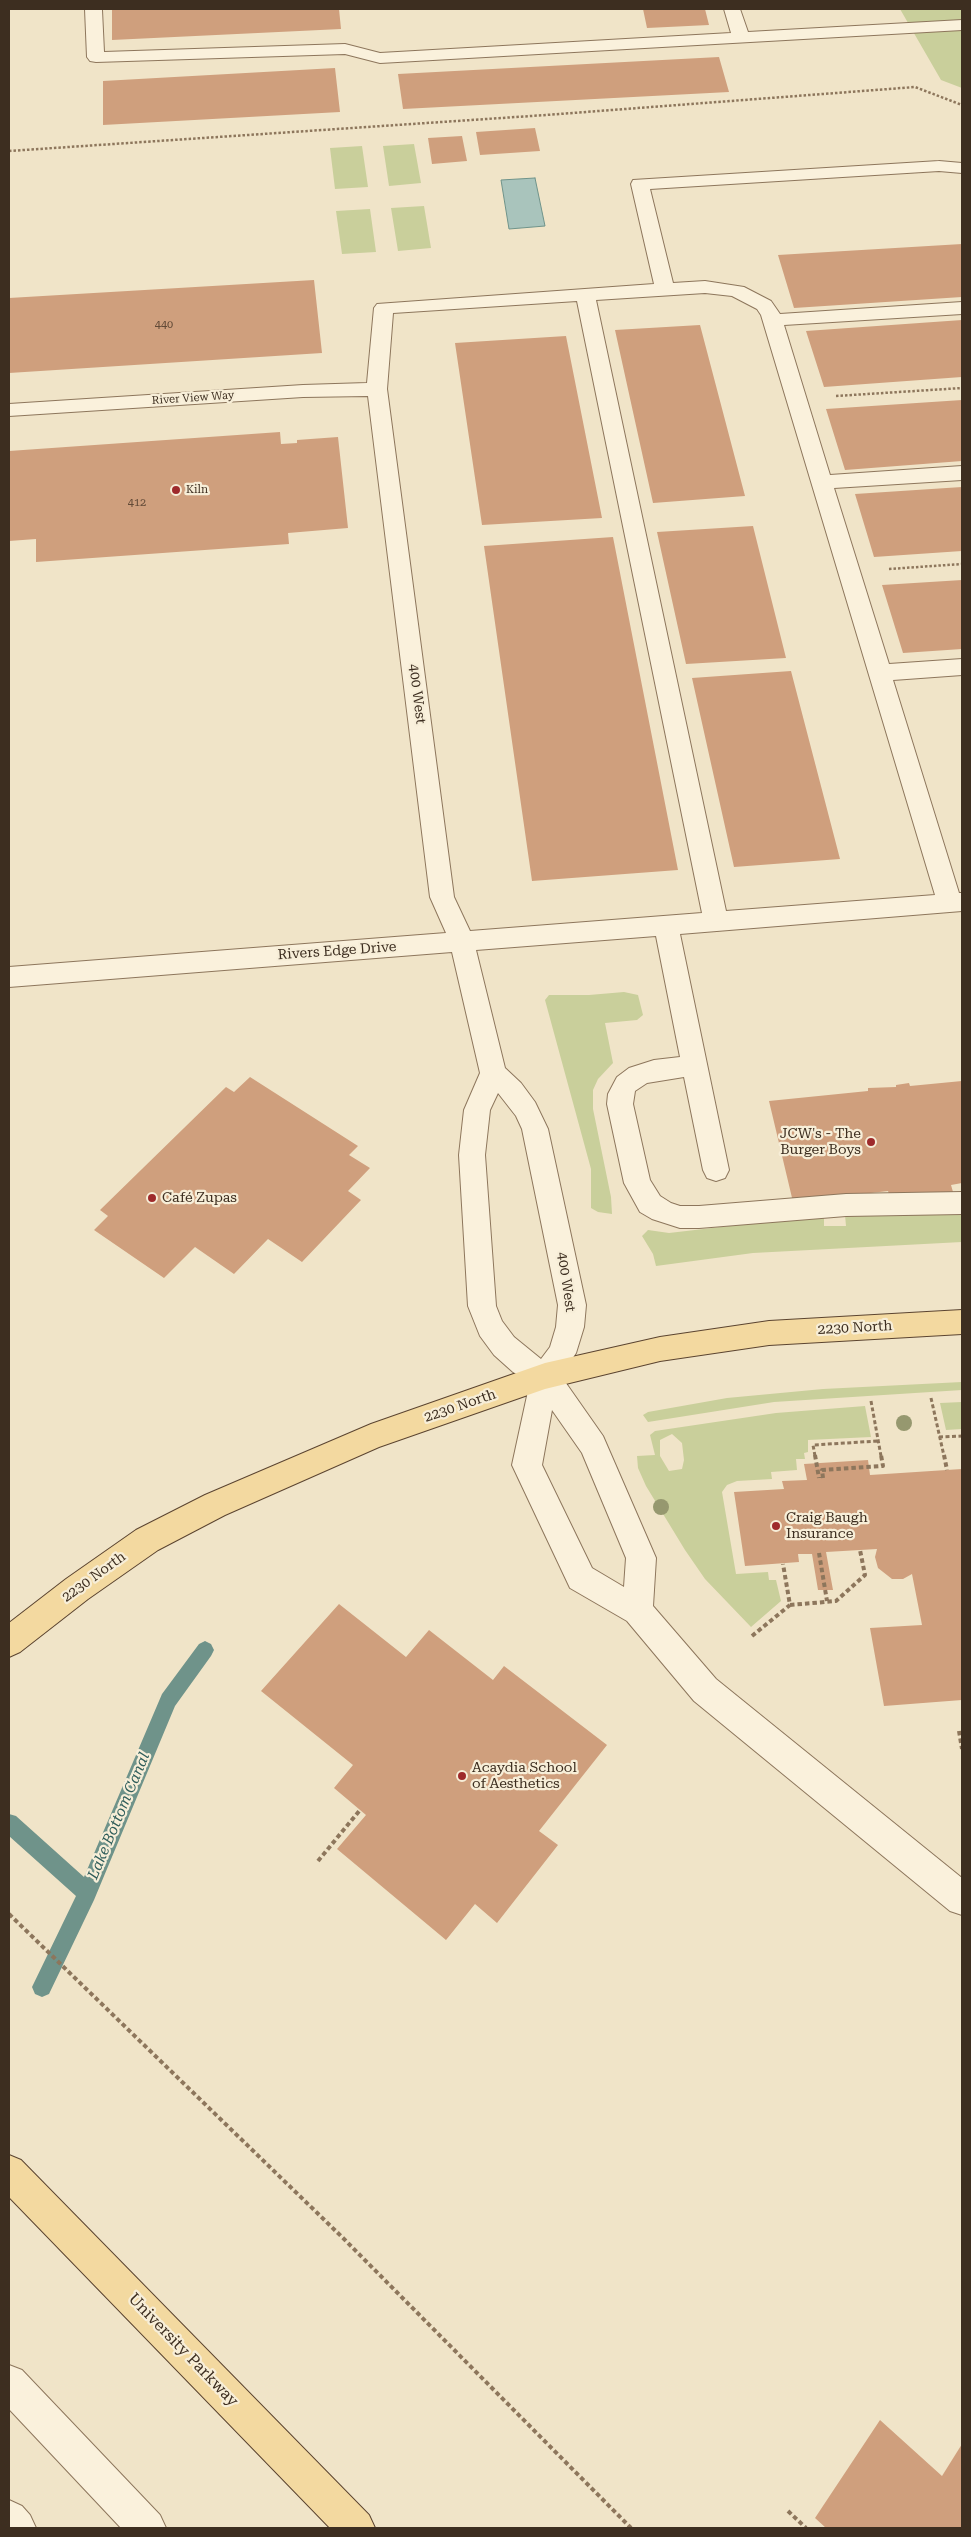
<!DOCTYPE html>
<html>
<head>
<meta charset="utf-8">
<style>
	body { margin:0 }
	#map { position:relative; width:971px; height:2537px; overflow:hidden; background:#f0e4c8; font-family:"Roboto Serif",serif }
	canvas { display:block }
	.frame { position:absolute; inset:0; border:10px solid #3d2e20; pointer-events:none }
</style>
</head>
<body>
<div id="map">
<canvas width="971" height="2537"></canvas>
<div class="frame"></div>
</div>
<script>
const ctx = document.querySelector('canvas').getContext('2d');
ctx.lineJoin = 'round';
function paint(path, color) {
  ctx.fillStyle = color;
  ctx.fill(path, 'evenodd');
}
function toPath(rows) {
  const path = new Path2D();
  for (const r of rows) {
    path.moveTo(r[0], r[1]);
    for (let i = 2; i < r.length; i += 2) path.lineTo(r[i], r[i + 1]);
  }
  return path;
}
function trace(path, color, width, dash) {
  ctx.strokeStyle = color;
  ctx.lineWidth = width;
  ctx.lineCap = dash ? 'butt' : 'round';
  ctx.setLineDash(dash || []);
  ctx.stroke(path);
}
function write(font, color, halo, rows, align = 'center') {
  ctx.font = font + ' "Roboto Serif",serif';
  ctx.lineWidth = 4.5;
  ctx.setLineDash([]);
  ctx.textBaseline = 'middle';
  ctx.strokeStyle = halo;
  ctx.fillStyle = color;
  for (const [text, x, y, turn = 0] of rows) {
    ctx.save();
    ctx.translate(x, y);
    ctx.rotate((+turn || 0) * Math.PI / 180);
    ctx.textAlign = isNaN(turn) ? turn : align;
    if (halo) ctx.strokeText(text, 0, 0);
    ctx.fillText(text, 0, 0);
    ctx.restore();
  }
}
paint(toPath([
	[900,9,962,9,962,88,941,80],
	[414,144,421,183,389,186,383,146],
	[362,146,368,187,335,189,330,148],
	[424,206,431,248,398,251,391,208],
	[370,209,376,252,342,254,336,211],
	[624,992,638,995,643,1015,637,1020,605,1023,613,1063,598,1079,593,1090,593,1109,611,1197,612,1214,598,1212,591,1208,591,1169,545,1000,549,995,589,995],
	[962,1211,962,1242,753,1253,656,1266,653,1254,642,1236,648,1230,669,1233,824,1215,824,1226,846,1226,845,1215],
	[962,1382,962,1390,774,1402,648,1422,643,1415,648,1412,727,1398,823,1389],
	[962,1402,962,1429,946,1430,940,1403],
	[865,1406,871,1437,808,1440,808,1452,804,1453,805,1459,796,1459,797,1470,771,1472,772,1479,737,1481,727,1485,722,1492,736,1574,768,1572,769,1580,776,1580,781,1601,751,1627,705,1579,685,1550,646,1486,638,1468,637,1456,655,1455,650,1435,655,1431,776,1413],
	[672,1434,682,1443,684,1460,682,1469,669,1471,660,1456,660,1440]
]), '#c9cf9b');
const water = toPath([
	[535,178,545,226,509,229,501,180,535,178]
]);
paint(water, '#a9c4bc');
trace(water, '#6f938a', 1);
paint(toPath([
	[205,1641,211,1644,214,1650,211,1656,175,1706,94,1900,49,1994,42,1997,35,1994,32,1987,76,1896,9,1836,9,1814,16,1816,84,1877,162,1694,199,1644,205,1641]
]), '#6f938a');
paint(toPath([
	[112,9,339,9,341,29,112,40],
	[643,9,705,9,709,25,647,28],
	[719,57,729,92,403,109,398,74],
	[335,68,340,112,103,125,103,81],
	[535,128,540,151,480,155,476,132],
	[462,136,467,161,432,164,428,138],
	[962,244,962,297,794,308,778,255],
	[314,280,322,353,9,373,9,298],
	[962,320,962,377,824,387,806,331],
	[700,325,745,496,653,503,615,330],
	[566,336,602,518,482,525,455,343],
	[962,400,962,461,845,470,826,409],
	[280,432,281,444,297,443,297,440,338,437,348,528,288,533,289,544,36,562,36,539,9,541,9,451],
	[962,487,962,551,874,557,855,494],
	[753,526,786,658,686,664,657,532],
	[613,537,678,870,532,881,484,546],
	[962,580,962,649,903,653,882,585],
	[791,671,840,859,734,867,692,678],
	[250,1077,358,1146,349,1155,370,1168,348,1191,361,1200,302,1262,268,1239,234,1274,195,1247,164,1278,94,1230,108,1216,100,1210,226,1087,234,1092],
	[962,1081,962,1183,951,1185,953,1192,891,1199,888,1191,793,1202,769,1101,868,1091,868,1088,896,1087,896,1085,909,1083,910,1086],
	[868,1460,870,1475,962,1469,962,1700,884,1706,870,1628,922,1625,912,1574,903,1579,892,1579,878,1568,875,1557,877,1549,826,1552,833,1590,818,1590,812,1554,798,1554,799,1562,745,1566,734,1492,784,1489,782,1481,807,1480,804,1464],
	[339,1604,406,1657,429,1630,493,1680,504,1666,607,1745,539,1831,558,1845,497,1923,475,1904,446,1940,337,1849,366,1815,334,1788,353,1765,261,1691],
	[880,2420,942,2476,962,2444,962,2528,826,2528,815,2518]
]), '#cf9f7d');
const minor = toPath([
	[85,9,102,10,104,52,345,44,380,53,731,33,724,9,740,9,748,32,962,20,962,30,380,63,345,54,96,62,90,61,87,57,85,9],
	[939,161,962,163,962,173,939,171,650,189,673,283,705,281,744,287,771,301,780,314,962,302,962,314,784,325,830,475,962,466,962,480,834,488,889,664,962,659,962,675,893,680,959,893,962,893,962,911,680,934,729,1170,725,1178,716,1181,707,1178,703,1170,684,1077,647,1083,635,1091,633,1104,650,1180,660,1196,671,1203,680,1206,699,1206,846,1194,962,1192,962,1214,846,1216,699,1228,680,1228,652,1219,640,1212,624,1183,607,1104,608,1094,617,1077,629,1068,654,1060,680,1057,656,936,476,950,505,1068,521,1083,535,1102,548,1129,586,1305,584,1327,576,1353,561,1376,603,1436,656,1558,653,1606,716,1679,962,1878,962,1915,950,1911,694,1701,627,1621,570,1588,512,1465,530,1382,513,1372,494,1355,480,1336,468,1306,459,1155,464,1110,480,1073,452,952,9,987,9,967,446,933,430,897,368,396,303,397,9,416,9,404,303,385,367,383,374,308,377,304,654,284,631,184,633,180,939,161],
	[705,293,732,296,757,309,761,315,935,895,726,911,596,300,705,293],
	[577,301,702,913,470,931,454,897,387,389,393,313,577,301],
	[498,1093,516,1116,522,1129,558,1305,556,1327,550,1347,541,1359,514,1337,502,1321,496,1306,485,1155,490,1110,498,1093],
	[552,1410,582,1453,626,1558,624,1587,592,1568,542,1465,552,1410],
	[9,2365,22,2370,160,2515,166,2528,121,2528,9,2409,9,2365],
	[9,2500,22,2506,30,2515,36,2528,9,2528,9,2500]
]);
const major = toPath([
	[962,1310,962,1334,769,1345,660,1361,545,1389,379,1447,225,1515,158,1550,88,1599,20,1652,9,1657,9,1623,66,1579,136,1530,205,1495,371,1424,545,1363,660,1337,769,1321,962,1310],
	[9,2155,21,2160,369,2515,375,2528,330,2528,9,2197,9,2155]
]);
trace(minor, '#8d765c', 2);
trace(major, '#5b4430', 2);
trace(toPath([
	[9,151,546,115,915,87,962,105],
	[836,396,962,388],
	[889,569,962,564]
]), '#8d765c', 2.5, [2.5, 2]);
trace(toPath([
	[931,1398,944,1456],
	[871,1401,881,1456],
	[939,1437,962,1436],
	[815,1456,813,1445,878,1441]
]), '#8d765c', 3, [4, 2.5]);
trace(toPath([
	[815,1455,819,1478],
	[944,1455,947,1470],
	[823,1478,822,1470,883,1466,881,1455],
	[819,1553,827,1601],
	[790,1605,836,1601,865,1575,860,1550],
	[752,1636,790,1605,783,1564],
	[959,1731,962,1749],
	[318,1861,360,1810],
	[9,1914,342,2237,631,2528],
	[788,2511,806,2528]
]), '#8d765c', 4, [4.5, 3]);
paint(minor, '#faf1dc');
paint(major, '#f3d9a0');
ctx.fillStyle = '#96986f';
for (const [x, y] of [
	[904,1423],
	[661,1507]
]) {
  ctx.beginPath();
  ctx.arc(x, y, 8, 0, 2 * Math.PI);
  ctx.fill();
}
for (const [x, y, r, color] of [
	[176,490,5,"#9e2a2b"],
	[871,1142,5,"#9e2a2b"],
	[152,1198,5,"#9e2a2b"],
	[776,1526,5,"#9e2a2b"],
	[462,1776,5,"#9e2a2b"]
]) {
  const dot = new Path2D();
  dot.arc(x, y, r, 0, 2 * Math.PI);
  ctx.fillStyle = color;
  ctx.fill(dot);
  trace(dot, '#f7eed8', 2);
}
write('11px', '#624a37', null, [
	["440",164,325],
	["412",137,503]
]);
write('11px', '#3d2e20', '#f7eed8', [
	["River View Way",193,398,-4]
]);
write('11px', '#3d2e20', '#f7eed8', [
	["Kiln",186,490]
], 'left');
write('14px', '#3d2e20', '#f7eed8', [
	["400 West",417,694,83],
	["Rivers Edge Drive",337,951,-4],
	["400 West",566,1282,82],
	["2230 North",855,1328,-3],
	["2230 North",460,1406,-19],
	["2230 North",94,1577,-36]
]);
write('14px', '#3d2e20', '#f7eed8', [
	["JCW's - The",861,1134,"right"],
	["Burger Boys",861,1150,"right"],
	["Café Zupas",162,1198],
	["Craig Baugh",786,1518],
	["Insurance",786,1534],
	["Acaydia School",472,1768],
	["of Aesthetics",472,1784]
], 'left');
write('italic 15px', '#2f5d5a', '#f7eed8', [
	["Lake Bottom Canal",119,1816,-67]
]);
write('16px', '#3d2e20', '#f7eed8', [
	["University Parkway",183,2350,46]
]);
</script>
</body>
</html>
